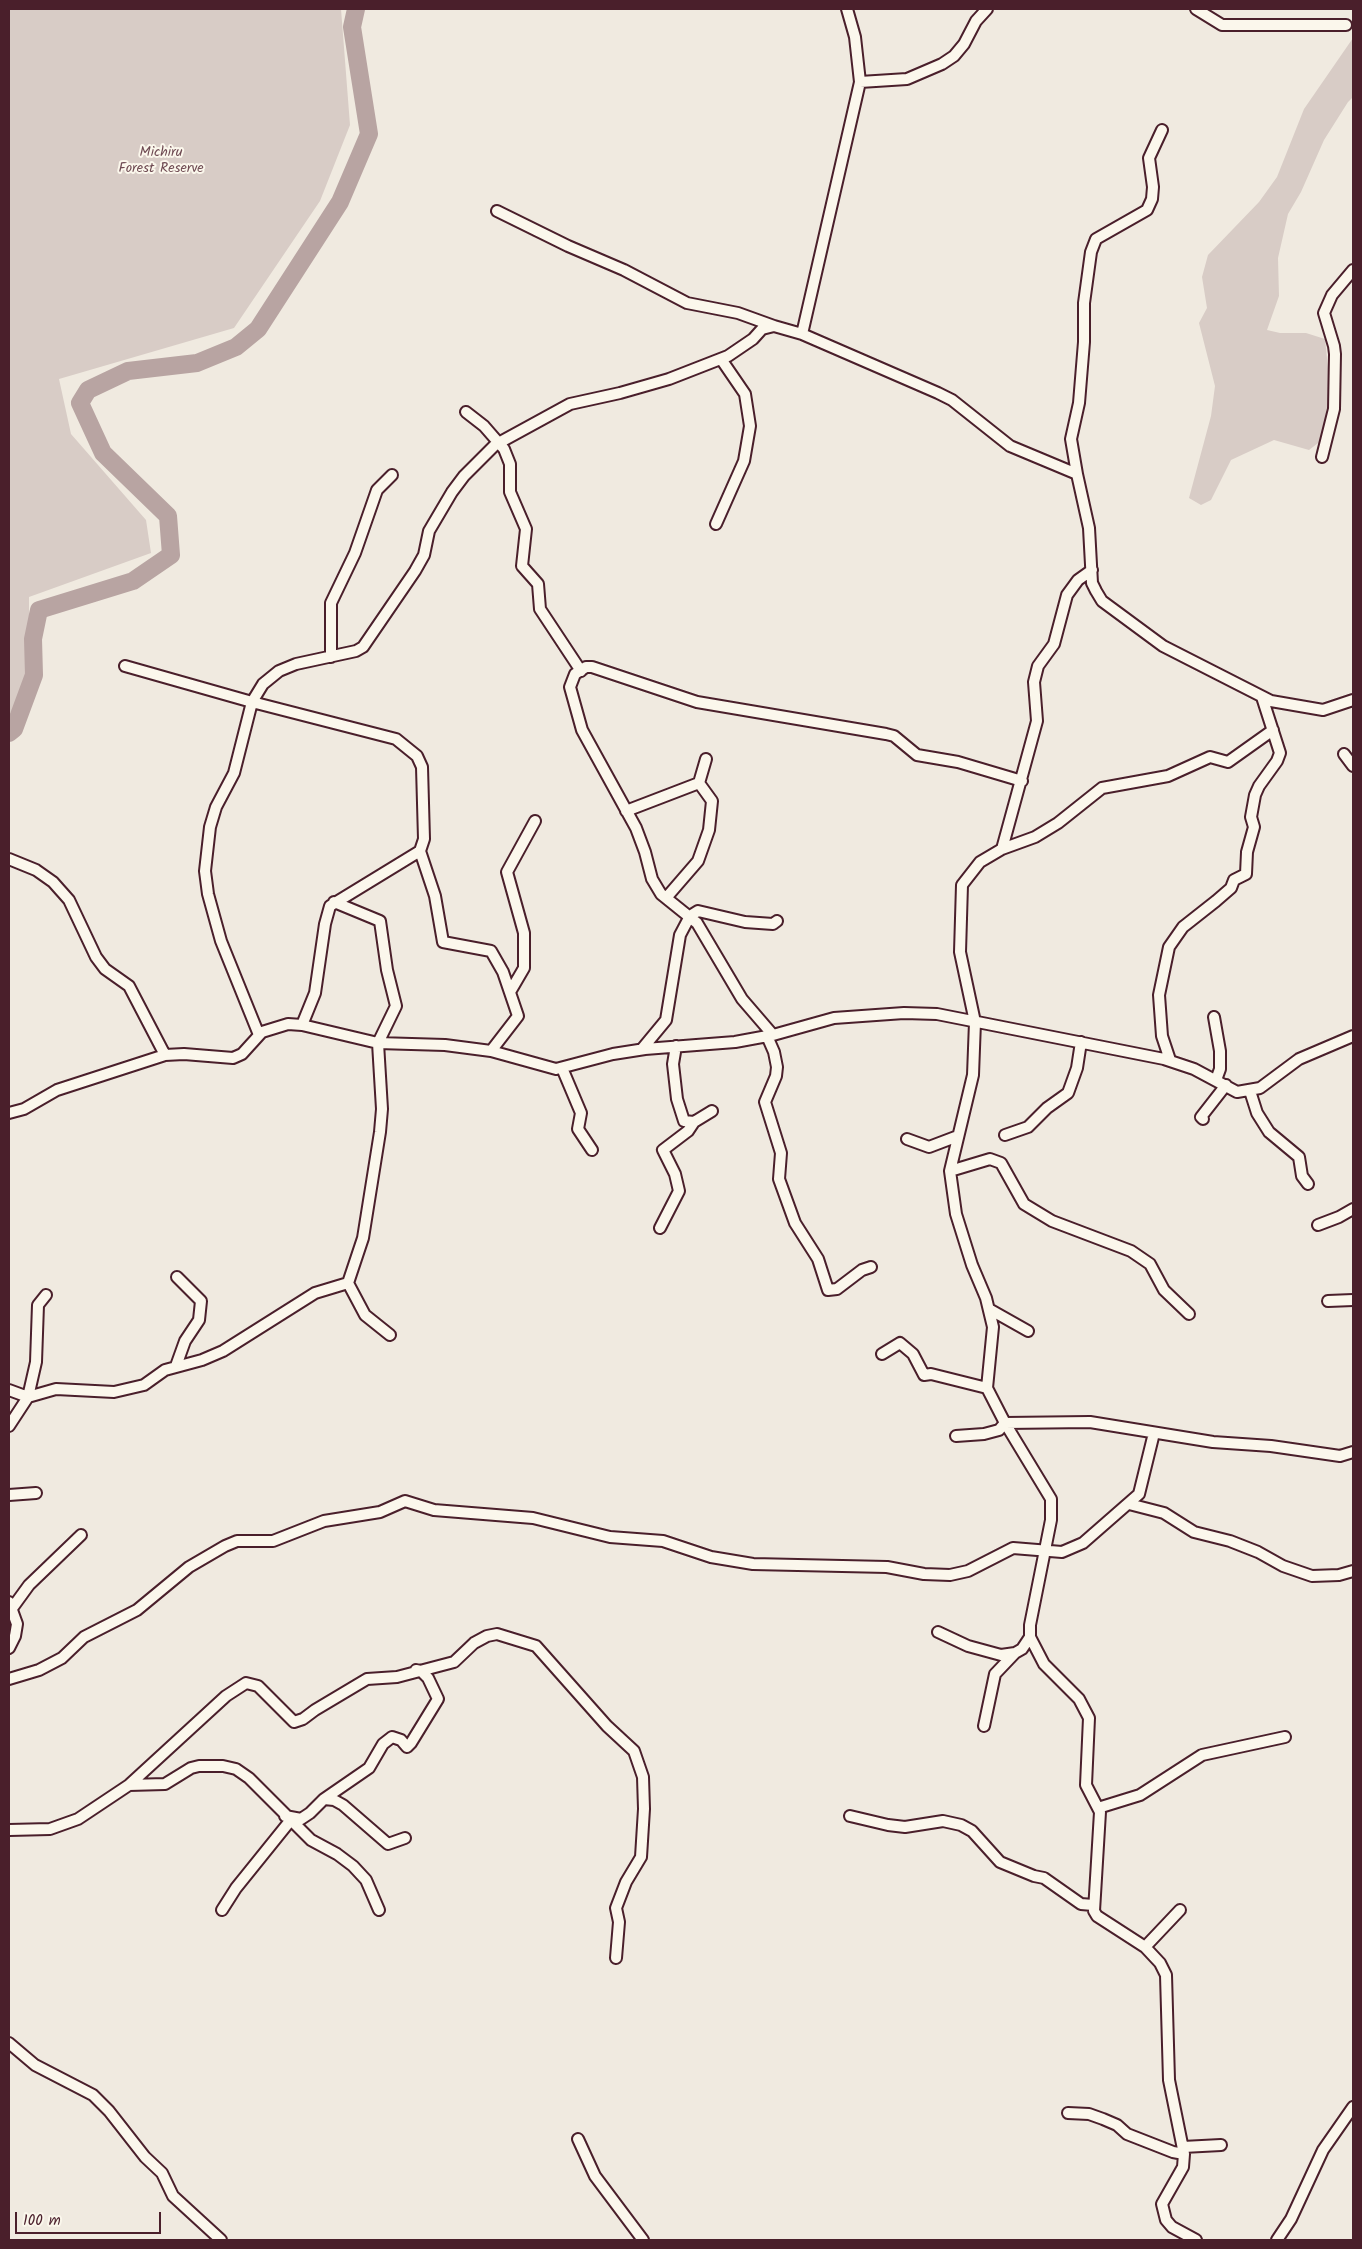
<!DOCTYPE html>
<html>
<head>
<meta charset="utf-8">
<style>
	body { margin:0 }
	#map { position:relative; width:1362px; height:2249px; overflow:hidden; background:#f0eae0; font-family:Kalam,sans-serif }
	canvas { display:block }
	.frame { position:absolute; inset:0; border:10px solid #4a1f2b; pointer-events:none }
	.scale { position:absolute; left:15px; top:2212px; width:146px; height:22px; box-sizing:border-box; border:2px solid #4a1f2b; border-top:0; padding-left:6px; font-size:15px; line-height:18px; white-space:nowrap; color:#4a1f2b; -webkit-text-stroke:4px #fbf7ec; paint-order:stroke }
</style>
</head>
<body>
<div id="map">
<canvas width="1362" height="2249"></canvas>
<div class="frame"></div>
<div class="scale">100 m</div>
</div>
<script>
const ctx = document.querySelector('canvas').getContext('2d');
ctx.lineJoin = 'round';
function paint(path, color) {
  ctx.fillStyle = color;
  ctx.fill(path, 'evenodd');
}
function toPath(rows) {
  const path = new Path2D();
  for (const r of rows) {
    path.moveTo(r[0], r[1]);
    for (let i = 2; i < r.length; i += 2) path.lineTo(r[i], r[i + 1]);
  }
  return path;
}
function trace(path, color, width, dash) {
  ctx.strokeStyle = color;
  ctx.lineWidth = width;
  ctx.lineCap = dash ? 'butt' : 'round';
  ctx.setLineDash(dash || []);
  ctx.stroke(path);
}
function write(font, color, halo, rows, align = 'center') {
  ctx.font = font + ' Kalam,sans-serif';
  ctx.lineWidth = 4;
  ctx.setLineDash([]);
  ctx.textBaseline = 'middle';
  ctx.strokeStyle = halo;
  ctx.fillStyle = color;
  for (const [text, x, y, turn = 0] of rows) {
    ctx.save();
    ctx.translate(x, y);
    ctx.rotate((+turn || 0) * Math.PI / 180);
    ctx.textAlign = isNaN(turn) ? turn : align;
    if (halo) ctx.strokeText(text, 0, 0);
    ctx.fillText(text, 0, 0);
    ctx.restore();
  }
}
paint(toPath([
	[9,9,341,9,350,125,320,201,234,328,59,379,71,434,146,520,151,553,29,597,29,687,9,715],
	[1353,38,1353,97,1348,102,1324,140,1301,192,1288,214,1278,258,1279,296,1267,330,1280,333,1306,333,1325,339,1330,387,1322,440,1309,450,1274,440,1231,460,1211,500,1201,505,1189,498,1211,416,1215,386,1199,323,1207,308,1202,277,1208,255,1259,202,1277,177,1304,109]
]), '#d8ccc6');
trace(toPath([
	[9,733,14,729,34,675,33,639,39,610,133,581,171,555,168,516,103,453,80,403,88,390,128,371,197,363,236,347,258,329,340,202,369,134,352,27,356,9]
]), '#b8a4a2', 18);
const street = toPath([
	[1196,9,1222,25,1346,25],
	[860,82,907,79,942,64,954,56,964,44,976,21,987,9],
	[497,211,568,246,624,270,687,303,738,313,774,326],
	[802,334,860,82,855,37,847,9],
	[466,412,484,426,504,449,510,464,510,492,526,529,522,566,538,584,540,609,581,671],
	[1322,457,1334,409,1335,354,1334,346,1324,313,1332,295,1353,270],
	[1077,474,1071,439,1079,403,1084,342,1084,303,1091,252,1096,239,1147,210,1152,199,1153,187,1149,158,1162,130],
	[716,524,744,461,750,426,745,394,721,359],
	[1092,570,1078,580,1067,595,1054,644,1038,666,1034,682,1037,721,1002,849,980,862,962,885,960,952,975,1022,973,1075,950,1171,956,1214,972,1265,986,1298,993,1327,987,1388,1005,1423,1051,1499,1051,1520,1030,1625,1030,1637,1044,1664,1079,1699,1089,1718,1086,1785,1100,1812,1094,1911,1097,1916,1145,1947,1160,1963,1166,1975,1169,2080,1184,2154,1183,2167,1162,2204,1166,2220,1172,2227,1196,2240],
	[331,657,331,603,355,553,377,490,392,475],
	[125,666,252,702,396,739,417,756,422,767,424,839,420,851,330,906,325,924,315,993,302,1025],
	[1344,754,1353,766],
	[626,811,699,783],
	[1002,849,1035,837,1058,823,1102,788,1168,776,1210,757,1228,762,1273,730],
	[420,851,435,896,443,942,491,951,503,972,518,1016,491,1051],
	[9,859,36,870,53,882,69,900,96,957,105,969,129,986,165,1055],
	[666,898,698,861,709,830,712,801,699,783,706,759],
	[334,902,380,921,387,970,396,1006,378,1043,382,1109,380,1132,363,1238,348,1283,365,1315,390,1335],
	[510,992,524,968,524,933,507,872,535,821],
	[1214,1017,1220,1051,1220,1069,1216,1080],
	[259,1035,221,941,208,894,205,871,210,827,216,807,234,773,252,702,263,684,279,671,296,664,356,651,363,647,415,571,424,555,429,531,452,492,464,476,495,445,570,404,620,393,669,379,728,356,753,339,762,329,774,326,802,334,938,393,952,400,1010,446,1077,474,1089,528,1092,583,1096,591,1102,601,1163,646,1271,701,1323,710,1353,700],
	[773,1035,742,999,697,923,661,894,652,879,645,852,636,828,582,730,570,687,575,674,586,667,592,667,697,702,886,734,894,736,917,755,958,762,1022,781],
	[767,1036,774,1052,777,1067,776,1076,765,1102,781,1153,779,1179,795,1223,818,1259,828,1290,837,1289,862,1270,871,1267],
	[676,1046,673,1064,677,1099,684,1121,694,1122,712,1111],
	[642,1049,666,1020,680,935,690,916,698,911,745,922,773,924,777,921],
	[1170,1060,1162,1036,1159,995,1169,947,1183,927,1216,901,1231,888,1234,880,1246,874,1247,852,1254,827,1251,817,1255,795,1259,786,1277,761,1280,753,1262,697],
	[562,1068,581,1113,578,1129,592,1150],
	[1250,1091,1257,1113,1269,1132,1299,1157,1302,1176,1308,1184],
	[9,1113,24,1109,57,1090,165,1055,184,1054,233,1058,242,1054,262,1032,288,1024,302,1025,378,1043,445,1045,491,1051,556,1069,613,1054,645,1049,735,1042,773,1035,834,1018,904,1013,937,1014,1164,1059,1194,1069,1237,1092,1260,1088,1299,1059,1353,1036],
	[1203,1119,1201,1117,1226,1085],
	[1005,1135,1028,1127,1047,1108,1068,1093,1077,1068,1081,1042],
	[907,1139,929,1147,958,1136],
	[950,1171,990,1159,1001,1163,1024,1204,1052,1221,1131,1251,1150,1264,1164,1290,1189,1314],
	[1318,1225,1339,1217,1353,1209],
	[660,1228,679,1191,675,1174,663,1150,688,1131,694,1122],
	[1328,1301,1353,1300],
	[989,1309,1028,1331],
	[882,1354,900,1343,913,1354,924,1375,931,1374,987,1388],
	[176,1366,185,1341,199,1320,201,1301,177,1277],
	[9,1390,28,1397,56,1389,114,1392,144,1385,165,1370,202,1360,223,1351,315,1293,348,1283],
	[9,1426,28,1397,36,1362,38,1305,46,1295],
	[956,1436,984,1434,999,1430,1005,1423,1090,1422,1213,1442,1271,1446,1340,1456,1353,1452],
	[9,1495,36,1493],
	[1129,1504,1164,1513,1194,1532,1230,1541,1258,1552,1283,1566,1312,1576,1339,1575,1353,1571],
	[13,1607,29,1585,81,1535],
	[938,1632,968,1646,1001,1655,1015,1653,1022,1649,1030,1637],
	[9,1648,15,1636,17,1624,9,1602],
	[9,1679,39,1670,62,1658,84,1637,137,1610,189,1567,225,1546,237,1541,273,1541,324,1521,380,1512,405,1501,434,1510,533,1518,610,1537,663,1541,711,1557,753,1564,887,1567,924,1574,950,1575,968,1571,1013,1548,1062,1552,1083,1543,1139,1494,1154,1433],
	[984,1726,995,1674,1015,1653],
	[129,1785,165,1784,191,1768,199,1766,223,1766,236,1769,249,1778,311,1840,337,1854,353,1866,366,1880,379,1910],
	[324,1799,334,1800,343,1805,388,1844,405,1838],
	[1098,1808,1140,1795,1202,1755,1285,1737],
	[285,1816,301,1819,310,1813,324,1799,369,1768,383,1744,392,1737,401,1740,407,1747,411,1743,438,1699,428,1678,421,1671,416,1670],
	[850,1816,888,1825,905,1827,943,1821,961,1825,972,1831,1000,1862,1034,1876,1044,1878,1081,1904,1093,1905],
	[9,1830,50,1829,78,1819,129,1785,226,1696,246,1683,258,1686,294,1722,303,1719,315,1710,367,1679,397,1677,454,1662,474,1643,487,1636,497,1634,536,1646,607,1726,634,1751,643,1777,644,1809,641,1857,626,1882,616,1908,619,1922,616,1958],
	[222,1910,236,1888,290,1821],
	[1145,1947,1180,1910],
	[9,2043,35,2065,93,2095,109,2111,145,2157,162,2173,173,2196,221,2240],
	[1068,2113,1089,2114,1103,2119,1117,2125,1127,2134,1173,2152,1184,2154],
	[578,2139,595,2176,643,2240],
	[1183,2147,1221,2145],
	[1277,2240,1291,2219,1323,2150,1353,2107]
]);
trace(street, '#4a1f2b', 14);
trace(street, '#fbf7ec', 10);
write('14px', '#6e4a52', '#fbf7ec', [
	["Michiru",161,154],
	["Forest Reserve",161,170]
]);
</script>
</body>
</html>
